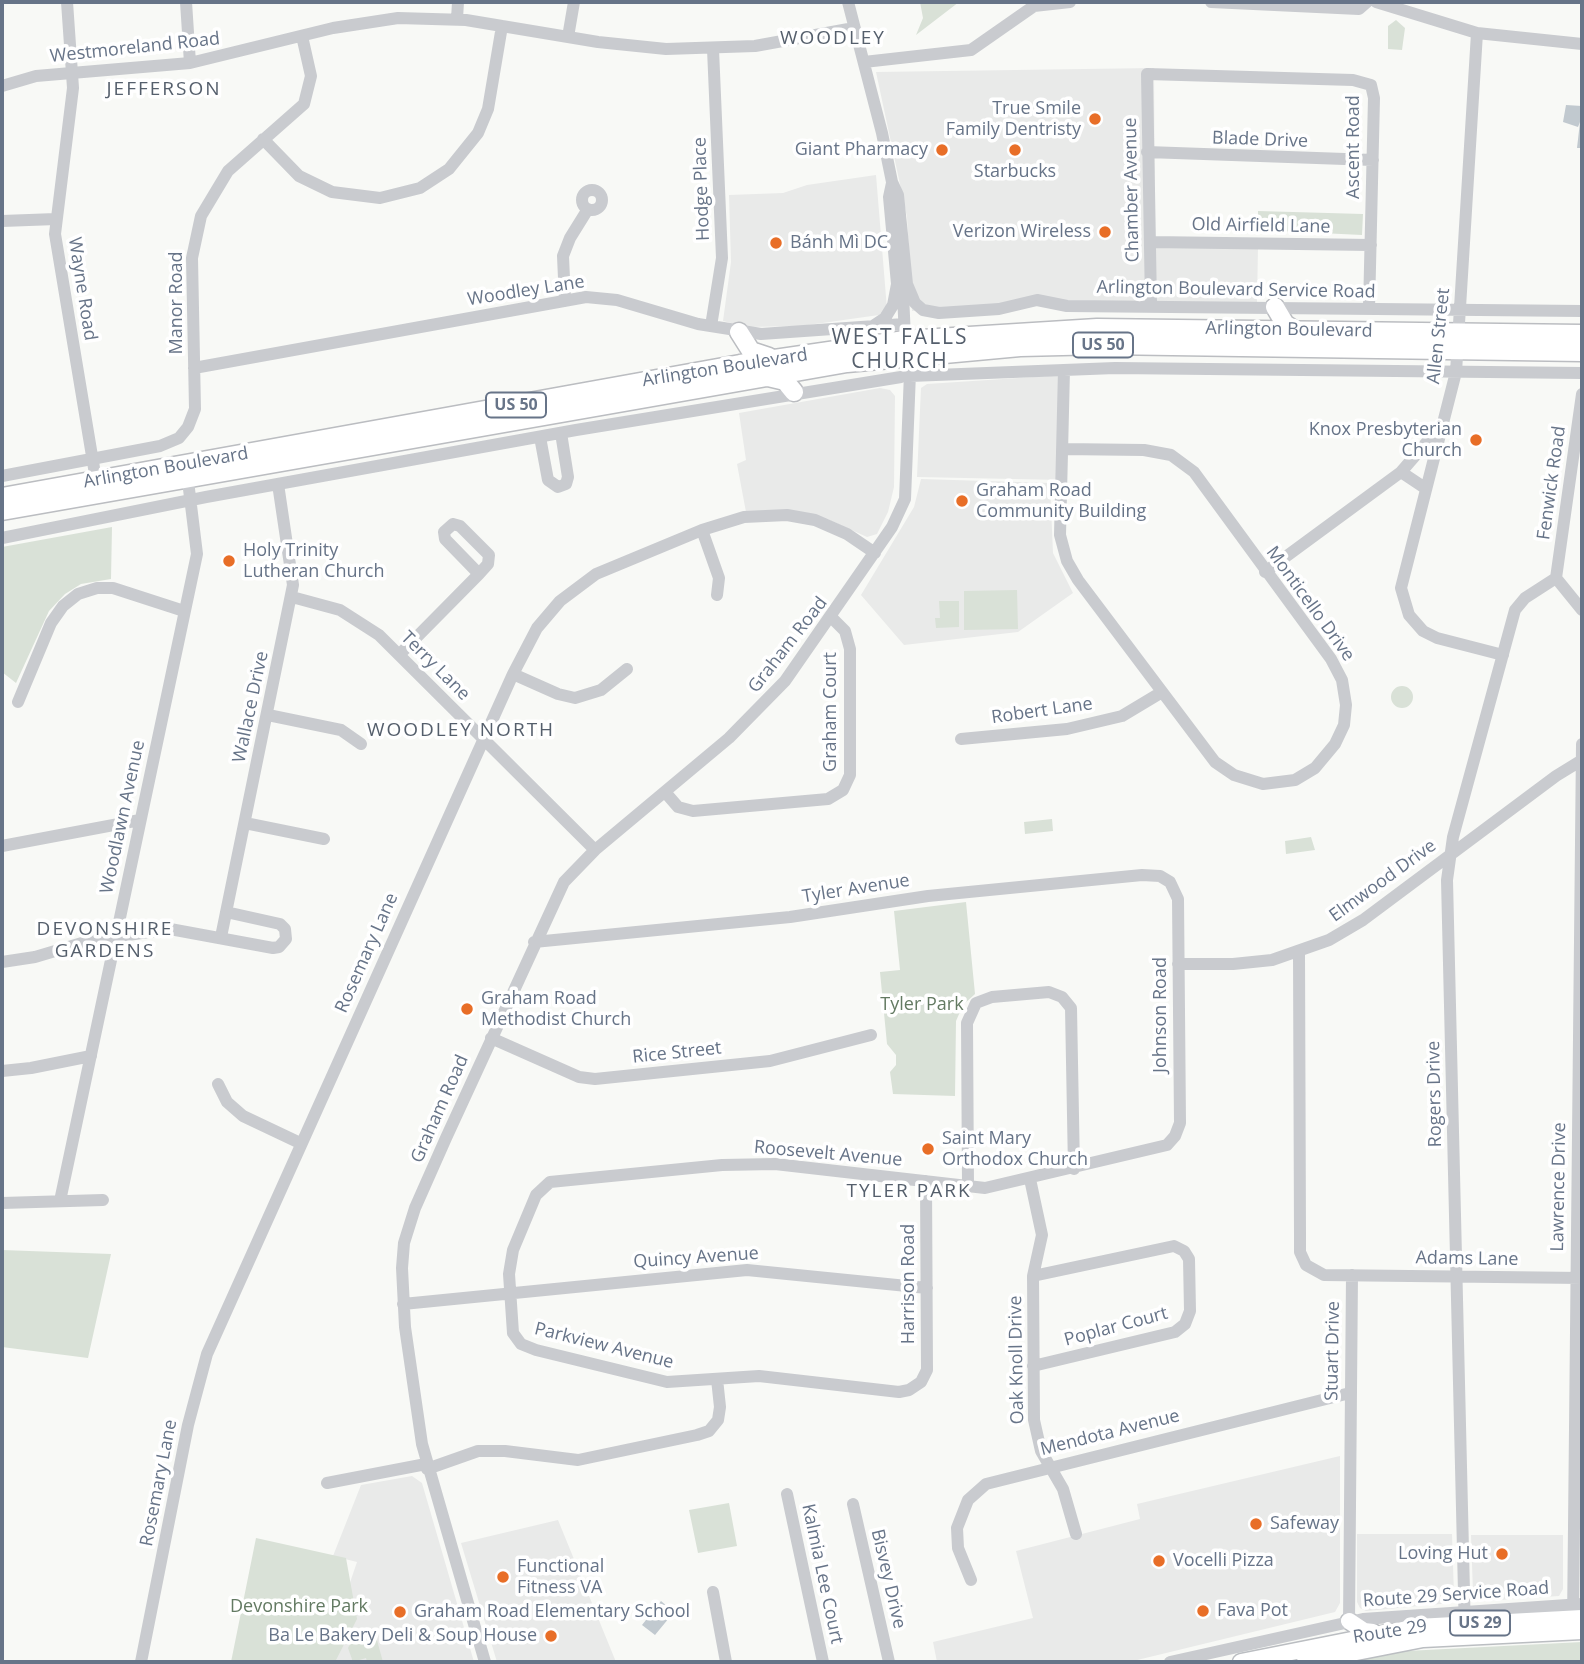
<!DOCTYPE html>
<html>
<head>
<meta charset="utf-8">
<style>
	body { margin:0 }
	#map { position:relative; width:1584px; height:1664px; overflow:hidden; background:#f8f9f6; font-family:"Open Sans",sans-serif }
	canvas { display:block }
	.frame { position:absolute; inset:0; border:4px solid #677488; pointer-events:none }
</style>
</head>
<body>
<div id="map">
<canvas width="1584" height="1664"></canvas>
<div class="frame"></div>
</div>
<script>
const ctx = document.querySelector('canvas').getContext('2d');
ctx.lineJoin = 'round';
function paint(path, color) {
  ctx.fillStyle = color;
  ctx.fill(path, 'evenodd');
}
function toPath(rows) {
  const path = new Path2D();
  for (const r of rows) {
    if (r.length === 3) {
      path.moveTo(r[0] + r[2], r[1]);
      path.arc(r[0], r[1], r[2], 0, 2 * Math.PI);
      continue;
    }
    path.moveTo(r[0], r[1]);
    for (let i = 2; i < r.length; i += 2) path.lineTo(r[i], r[i + 1]);
  }
  return path;
}
function trace(path, color, width, dash) {
  ctx.strokeStyle = color;
  ctx.lineWidth = width;
  ctx.lineCap = dash ? 'butt' : 'round';
  ctx.setLineDash(dash || []);
  ctx.stroke(path);
}
function write(font, color, halo, rows, align = 'center') {
  ctx.font = font + ' "Open Sans",sans-serif';
  ctx.lineWidth = 7;
  ctx.setLineDash([]);
  ctx.textBaseline = 'middle';
  ctx.strokeStyle = halo;
  ctx.fillStyle = color;
  for (const [text, x, y, turn = 0] of rows) {
    ctx.save();
    ctx.translate(x, y);
    ctx.rotate((+turn || 0) * Math.PI / 180);
    ctx.textAlign = isNaN(turn) ? turn : align;
    if (halo) ctx.strokeText(text, 0, 0);
    ctx.fillText(text, 0, 0);
    ctx.restore();
  }
}
paint(toPath([
	[1154,68,1155,247,1258,247,1257,302,1001,305,912,311,907,217,876,72],
	[876,175,887,309,879,315,801,326,748,327,723,321,731,262,729,195,783,193,807,185],
	[1064,375,1062,480,917,477,921,388,927,384],
	[880,388,890,390,895,396,894,487,888,512,877,534,867,537,827,519,746,512,737,464,746,460,739,413],
	[921,479,1050,483,1053,553,1073,593,1018,632,904,645,861,595,914,507],
	[1340,1456,1340,1603,1335,1612,1129,1662,937,1662,933,1642,1033,1618,1016,1551,1140,1519,1137,1504],
	[412,1476,422,1483,474,1662,323,1662,357,1562,333,1556,361,1485],
	[558,1520,616,1662,497,1662,461,1543],
	[1357,1534,1452,1534,1454,1596,1451,1603,1366,1611,1360,1608,1357,1602],
	[1471,1535,1563,1535,1563,1589,1559,1596,1482,1601,1476,1599,1473,1593]
]), '#e9eae9');
paint(toPath([
	[920,2,959,2,916,35,923,18],
	[1396,20,1405,28,1402,50,1388,49,1388,26],
	[1258,211,1363,214,1362,235,1258,230],
	[112,527,111,579,81,584,65,594,49,611,16,683,2,672,2,547],
	[1017,590,1018,629,964,630,964,591],
	[939,601,959,601,959,627,936,628,935,618,940,618],
	[1402,697,11],
	[1052,819,1053,831,1025,834,1024,822],
	[1311,837,1315,850,1286,854,1285,841],
	[966,902,975,994,963,1005,956,1021,955,1096,893,1094,890,1072,896,1065,896,1055,887,1044,880,972,900,970,894,911],
	[2,1250,111,1254,88,1358,2,1347],
	[729,1503,737,1546,698,1553,689,1510],
	[256,1538,346,1558,357,1619,335,1662,231,1662],
	[375,1633,383,1662,367,1662,366,1658,353,1662,348,1648,353,1639],
	[1582,1642,1582,1662,1350,1662,1387,1652]
]), '#d9e1d7');
paint(toPath([
	[1566,105,1582,106,1582,148,1577,148,1580,122,1578,127,1563,122],
	[661,1601,674,1612,655,1635,642,1625]
]), '#c1c9cf');
const major = toPath([
	[1349,1621,1364,1631,1373,1632],
	[1241,1662,1417,1627,1582,1618],
	[1305,1662,1423,1639,1582,1631]
]);
const highway = toPath([
	[1275,307,1285,324,1294,330],
	[739,332,751,351,769,357],
	[768,377,785,381,794,392],
	[2,497,740,364,905,340,1097,328,1582,334],
	[2,511,847,363,1020,347,1104,345,1582,352]
]);
trace(major, '#bbbec2', 19);
trace(highway, '#bbbdc1', 21);
trace(toPath([
	[67,2,73,88,55,234,96,480,93,486],
	[186,2,190,63],
	[1211,2,1359,9,1367,2],
	[1376,2,1477,33,1582,44],
	[457,19,458,2],
	[1477,33,1456,372,1401,588,1409,615,1423,631,1437,638,1503,655],
	[568,37,574,2],
	[864,62,971,50,1034,6,1070,2],
	[2,86,36,76,190,63,333,28,398,18,466,20,598,42,666,49,755,46,854,28],
	[263,139,299,176,332,192,380,198,420,188,449,169,478,133,488,109,502,26],
	[1147,152,1373,160],
	[592,200,10],
	[2,221,56,219],
	[1151,242,1371,245],
	[907,284,915,303,923,310,939,313,999,309,1037,300,1067,306,1582,311],
	[565,301,563,256,570,238,588,209],
	[1151,305,1147,74,1353,80,1371,85,1374,98,1369,309],
	[711,326,722,258,713,49],
	[873,326,885,318,893,305,897,284,889,197,892,183],
	[194,368,586,297,617,300,698,324,761,334,904,324],
	[910,376,1115,368,1582,373],
	[540,437,548,480,558,487,566,484,568,477,561,433],
	[1062,449,1144,450,1171,455,1194,472,1331,659,1342,680,1346,705,1344,725,1335,744,1315,768,1295,780,1263,784,1234,775,1215,762,1078,580,1067,561,1060,535,1064,370],
	[1401,472,1425,488],
	[2,476,160,446,179,438,188,427,195,409,192,258,201,216,228,171,304,104,311,76,302,36],
	[453,524,460,526,489,555,488,564,479,574,445,539,444,532,453,524],
	[702,530,719,578,717,595],
	[2,538,206,497,576,430,901,377],
	[1265,572,1401,472,1440,427],
	[1556,578,1582,394],
	[1556,578,1582,610],
	[292,597,340,610,379,635,595,850],
	[399,655,479,574],
	[513,674,558,694,575,698,601,690,627,669],
	[18,702,51,623,63,606,78,594,97,588,113,588,184,611],
	[268,715,341,730,361,744],
	[961,739,1067,729,1122,716,1162,692],
	[665,792,678,807,693,811,828,799,843,790,850,775,850,649,845,631,832,618],
	[245,823,324,839],
	[2,846,140,820],
	[221,937,293,585,278,484],
	[534,942,790,917,928,896,1142,875,1160,876,1170,882,1178,899,1180,1123,1175,1136,1167,1145,985,1188,775,1164,722,1165,550,1182,536,1195,513,1250,509,1274,513,1333,521,1344,536,1350,667,1382,759,1376,899,1392,909,1390,921,1382,927,1370,926,1181],
	[1299,953,1300,1236,1300,1252,1306,1265,1324,1275,1582,1278],
	[2,962,35,957,92,940,170,929,273,948,279,947,286,939,285,929,280,924,226,912],
	[1178,964,1233,964,1272,960,1329,940,1363,920,1556,776,1582,760],
	[491,1038,579,1077,595,1079,770,1061,871,1035],
	[2,1071,31,1068,91,1056],
	[218,1084,227,1102,243,1116,300,1143],
	[1030,1179,1042,1235,1033,1276,1034,1420,1041,1451,1063,1489,1076,1534],
	[968,1186,967,1023,976,1003,992,997,1049,992,1062,997,1071,1008,1074,1169],
	[60,1201,197,554,188,481],
	[2,1203,103,1200],
	[1033,1276,1174,1246,1184,1251,1189,1259,1190,1311,1185,1324,1175,1332,1033,1366],
	[403,1304,747,1270,927,1288],
	[427,1469,478,1451,505,1451,578,1460,697,1435,709,1431,718,1420,720,1407,717,1379],
	[327,1483,426,1464],
	[787,1494,823,1662],
	[853,1504,889,1662],
	[971,1580,958,1548,957,1528,968,1500,986,1484,1350,1393],
	[713,1592,726,1662],
	[1349,1621,1352,1275],
	[1573,1625,1582,744],
	[1465,1634,1447,880,1453,837,1515,610,1525,598,1556,578],
	[141,1662,188,1425,207,1354,513,674,537,628,560,601,596,574,702,530,744,517,787,515,815,520,847,534,875,553],
	[485,1662,422,1444,405,1327,402,1268,404,1243,415,1208,446,1138,564,882,595,850,729,738,785,681,892,527,905,499,910,373,906,358,903,295,907,284,898,195,892,182,882,133,848,2],
	[1170,1662,1363,1619,1582,1604]
]), '#c9cbcf', 12);
trace(major, '#fff', 16);
trace(highway, '#fff', 18);
for (const [x, y, r, color] of [
	[1095,119,7,"#e86e27"],
	[942,150,7,"#e86e27"],
	[1015,150,7,"#e86e27"],
	[1105,232,7,"#e86e27"],
	[776,243,7,"#e86e27"],
	[1476,440,7,"#e86e27"],
	[962,501,7,"#e86e27"],
	[229,561,7,"#e86e27"],
	[467,1009,7,"#e86e27"],
	[928,1149,7,"#e86e27"],
	[1256,1524,7,"#e86e27"],
	[1502,1554,7,"#e86e27"],
	[1159,1561,7,"#e86e27"],
	[503,1577,7,"#e86e27"],
	[1203,1611,7,"#e86e27"],
	[400,1612,7,"#e86e27"],
	[551,1636,7,"#e86e27"]
]) {
  const dot = new Path2D();
  dot.arc(x, y, r, 0, 2 * Math.PI);
  ctx.fillStyle = color;
  ctx.fill(dot);
  trace(dot, '#fff', 2.5);
}
for (const [x, y, w] of [
	[1103,345,60],
	[516,405,60],
	[1480,1623,60]
]) {
  const box = new Path2D();
  box.roundRect(x - w / 2, y - 12.5, w, 25, 5);
  ctx.fillStyle = '#fff';
  ctx.fill(box);
  trace(box, '#677488', 2);
}
write('bold 16px', '#677488', null, [
	["US 50",1103,345],
	["US 50",516,405],
	["US 29",1480,1623]
]);
write('18px', '#677488', '#fff', [
	["Westmoreland Road",135,48,-6],
	["Blade Drive",1260,140,2],
	["Ascent Road",1354,147,-90],
	["Hodge Place",702,189,-92],
	["Chamber Avenue",1132,190,-91],
	["Old Airfield Lane",1261,226,1],
	["Wayne Road",82,289,81],
	["Arlington Boulevard Service Road",1236,290,1],
	["Woodley Lane",526,291,-9],
	["Manor Road",177,303,-90],
	["Arlington Boulevard",1289,330,1],
	["Allen Street",1439,336,-84],
	["Arlington Boulevard",725,368,-9],
	["Arlington Boulevard",166,468,-10],
	["Fenwick Road",1552,483,-82],
	["Monticello Drive",1310,604,54],
	["Graham Road",788,645,-52],
	["Terry Lane",435,666,45],
	["Wallace Drive",251,707,-78],
	["Robert Lane",1042,711,-8],
	["Graham Court",831,712,-90],
	["Woodlawn Avenue",123,817,-78],
	["Elmwood Drive",1383,881,-36],
	["Tyler Avenue",856,889,-9],
	["Rosemary Lane",367,953,-66],
	["Johnson Road",1161,1015,-90],
	["Rice Street",677,1053,-6],
	["Rogers Drive",1435,1094,-91],
	["Graham Road",440,1109,-66],
	["Roosevelt Avenue",828,1154,5],
	["Lawrence Drive",1559,1187,-89],
	["Quincy Avenue",696,1258,-4],
	["Adams Lane",1467,1259,1],
	["Harrison Road",909,1284,-90],
	["Poplar Court",1116,1327,-15],
	["Parkview Avenue",604,1346,14],
	["Stuart Drive",1333,1351,-89],
	["Oak Knoll Drive",1017,1360,-91],
	["Mendota Avenue",1110,1433,-14],
	["Rosemary Lane",159,1483,-79],
	["Kalmia Lee Court",822,1574,78],
	["Bisvey Drive",888,1579,77],
	["Route 29 Service Road",1456,1595,-4],
	["Route 29",1390,1632,-9]
]);
write('18px', '#677488', '#fff', [
	["True Smile",1081,109,"right"],
	["Family Dentristy",1081,130,"right"],
	["Giant Pharmacy",928,150,"right"],
	["Starbucks",1015,172,"center"],
	["Verizon Wireless",1091,232,"right"],
	["Bánh Mì DC",790,243],
	["Knox Presbyterian",1462,430,"right"],
	["Church",1462,451,"right"],
	["Graham Road",976,491],
	["Community Building",976,512],
	["Holy Trinity",243,551],
	["Lutheran Church",243,572],
	["Graham Road",481,999],
	["Methodist Church",481,1020],
	["Saint Mary",942,1139],
	["Orthodox Church",942,1160],
	["Safeway",1270,1524],
	["Loving Hut",1488,1554,"right"],
	["Vocelli Pizza",1173,1561],
	["Functional",517,1567],
	["Fitness VA",517,1588],
	["Fava Pot",1217,1611],
	["Graham Road Elementary School",414,1612],
	["Ba Le Bakery Deli & Soup House",537,1636,"right"]
], 'left');
write('18px', '#637a62', '#fff', [
	["Tyler Park",922,1005],
	["Devonshire Park",299,1607]
]);
ctx.letterSpacing = '2px';
write('19px', '#555f6c', '#fff', [
	["WOODLEY",833,39],
	["JEFFERSON",164,90],
	["WOODLEY NORTH",461,731],
	["DEVONSHIRE",105,930],
	["GARDENS",105,952],
	["TYLER PARK",909,1192]
]);
ctx.letterSpacing = '0px';
ctx.letterSpacing = '2px';
write('21px', '#555f6c', '#fff', [
	["WEST FALLS",900,338],
	["CHURCH",900,362]
]);
ctx.letterSpacing = '0px';
</script>
</body>
</html>
